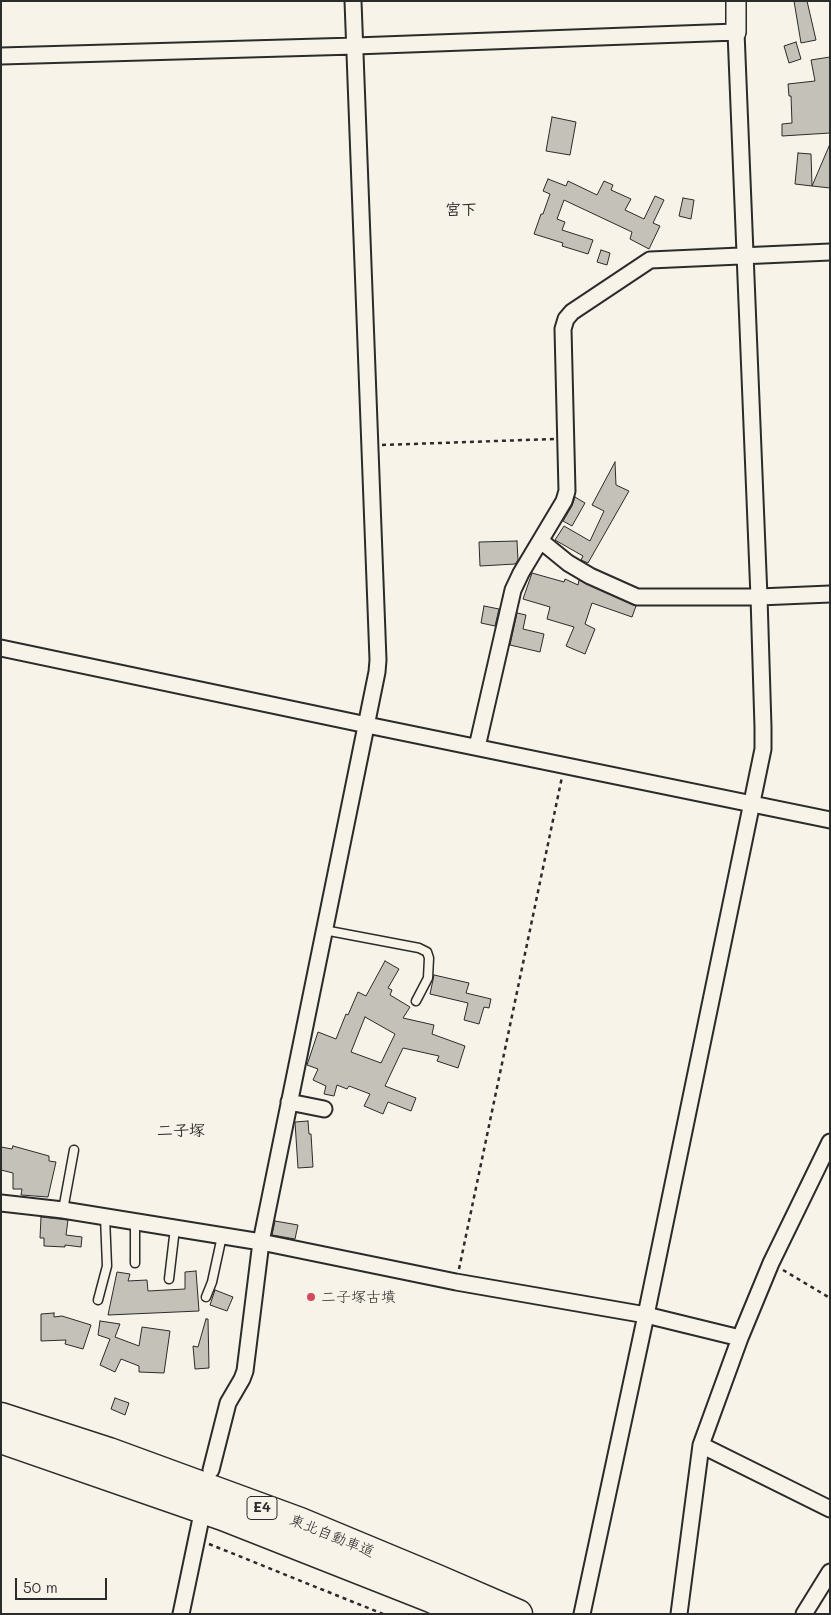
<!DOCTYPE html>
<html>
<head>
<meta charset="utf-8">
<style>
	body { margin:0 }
	#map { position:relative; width:831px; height:1615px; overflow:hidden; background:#f7f3e8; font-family:Mali,sans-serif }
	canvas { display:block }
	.frame { position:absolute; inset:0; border:2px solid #2b2b2b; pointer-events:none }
	.scale { position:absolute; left:15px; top:1578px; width:92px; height:22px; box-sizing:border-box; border:2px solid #2b2b2b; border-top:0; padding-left:6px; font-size:15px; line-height:18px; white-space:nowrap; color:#2b2b2b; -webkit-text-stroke:4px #f7f3e8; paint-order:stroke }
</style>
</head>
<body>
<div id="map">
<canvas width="831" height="1615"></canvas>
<div class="frame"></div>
<div class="scale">50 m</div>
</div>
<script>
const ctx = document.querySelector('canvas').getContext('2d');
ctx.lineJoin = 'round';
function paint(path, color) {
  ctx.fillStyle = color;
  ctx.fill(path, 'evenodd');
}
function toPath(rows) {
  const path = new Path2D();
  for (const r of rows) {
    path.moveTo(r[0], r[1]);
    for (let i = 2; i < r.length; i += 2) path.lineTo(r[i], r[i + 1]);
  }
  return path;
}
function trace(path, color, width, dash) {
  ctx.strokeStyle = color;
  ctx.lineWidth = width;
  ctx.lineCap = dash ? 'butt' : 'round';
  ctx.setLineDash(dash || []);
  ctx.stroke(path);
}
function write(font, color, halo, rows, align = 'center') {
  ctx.font = font + ' Mali,"Klee One",sans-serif';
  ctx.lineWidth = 5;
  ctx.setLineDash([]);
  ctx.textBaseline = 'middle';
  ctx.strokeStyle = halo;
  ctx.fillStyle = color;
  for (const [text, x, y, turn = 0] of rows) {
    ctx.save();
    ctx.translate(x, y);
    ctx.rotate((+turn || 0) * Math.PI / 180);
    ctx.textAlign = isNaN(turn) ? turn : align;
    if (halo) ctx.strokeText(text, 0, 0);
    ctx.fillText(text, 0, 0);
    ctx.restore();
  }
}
const building = toPath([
	[794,1,807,1,816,40,801,43,794,1],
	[796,42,801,59,789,63,784,46,796,42],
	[830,57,830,133,782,136,782,124,792,123,791,96,789,96,788,84,815,81,811,60,830,57],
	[552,117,576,122,570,155,546,151,552,117],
	[830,144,830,188,812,186,830,144],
	[798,153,811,154,812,186,795,184,798,153],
	[548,179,566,186,568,181,597,195,604,181,613,185,611,190,631,199,625,210,644,219,655,196,664,200,653,223,660,226,649,249,630,239,632,232,564,200,557,219,565,222,562,230,593,240,588,254,562,246,563,243,534,234,541,214,543,214,550,194,543,191,548,179],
	[683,198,694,200,691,219,679,216,683,198],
	[601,250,610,253,607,265,597,262,601,250],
	[615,462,616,485,629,491,588,563,581,560,583,556,555,540,564,526,590,541,604,511,592,505,615,462],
	[575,497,585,503,572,526,563,521,572,506,575,497],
	[517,541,518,560,515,564,480,566,479,542,517,541],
	[532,573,564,582,565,579,578,585,579,580,636,606,632,617,592,603,585,624,595,629,585,654,566,646,574,627,547,619,550,607,523,599,532,573],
	[484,606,499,609,495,626,481,623,484,606],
	[517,613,526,615,523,629,544,634,540,652,510,645,517,613],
	[385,961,399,969,388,988,392,990,390,995,410,1007,403,1018,434,1025,432,1034,465,1046,458,1068,437,1061,439,1056,403,1048,385,1086,416,1098,411,1111,388,1102,383,1114,364,1106,370,1094,349,1086,347,1089,337,1085,334,1096,324,1094,326,1086,313,1080,318,1069,307,1065,318,1032,336,1039,346,1014,348,1015,358,992,366,996,385,961],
	[365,1017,395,1034,381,1063,351,1052,365,1017],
	[434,975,469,983,466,993,491,999,489,1008,484,1007,479,1024,464,1020,468,1003,430,994,434,975],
	[308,1121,309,1134,311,1134,313,1167,298,1168,295,1122,308,1121],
	[13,1146,49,1156,49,1161,56,1162,48,1197,21,1195,22,1189,13,1189,13,1173,1,1170,1,1147,12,1149,13,1146],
	[41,1217,68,1220,66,1235,82,1237,81,1247,65,1245,65,1247,44,1246,44,1238,40,1238,41,1217],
	[275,1221,298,1225,295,1239,272,1235,275,1221],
	[196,1271,199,1311,108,1315,117,1272,130,1274,128,1281,147,1280,148,1291,185,1289,185,1272,196,1271],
	[215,1290,233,1297,227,1311,210,1305,215,1290],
	[54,1313,54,1317,62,1316,91,1325,83,1349,65,1344,66,1340,41,1341,41,1314,54,1313],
	[206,1319,208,1319,209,1368,195,1369,193,1346,198,1347,206,1319],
	[100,1321,120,1324,115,1337,139,1346,142,1327,170,1331,164,1373,139,1372,139,1366,121,1359,115,1372,100,1365,110,1339,98,1335,100,1321],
	[115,1398,129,1403,125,1415,111,1409,115,1398]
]);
paint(building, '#c4c1b9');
trace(building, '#2b2b2b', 1);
const service = toPath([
	[324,930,419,948,427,952,429,958,428,978,416,1001],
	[63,1210,74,1150],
	[135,1222,135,1263],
	[169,1279,175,1228],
	[206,1297,212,1282,222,1236],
	[98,1300,107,1266,105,1217]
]);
const minor = toPath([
	[1,56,355,46,736,32,759,597,763,727,763,749,646,1315,582,1614],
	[541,541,568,563,590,576,637,597,759,597,830,594],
	[1,648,367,725,830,820],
	[477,747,513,590,521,573,564,501,567,491,563,329,566,319,572,312,650,260,830,252],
	[289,1102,324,1109],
	[1,1203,63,1210,261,1242,456,1282,646,1315,740,1338],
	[701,1445,830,1509],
	[211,1470,228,1403,242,1379,245,1371,261,1242,377,672,378,660,353,1],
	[181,1614,200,1523],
	[679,1614,701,1445,740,1338,771,1263,830,1142],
	[804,1614,830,1572]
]);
const tertiary = toPath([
	[736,1,736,32]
]);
const motorway = toPath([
	[1,1417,109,1452,300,1522,437,1579,518,1614],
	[1,1439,223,1516,431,1598,466,1614]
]);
trace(service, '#2b2b2b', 11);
trace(minor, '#2b2b2b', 19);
trace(tertiary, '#2b2b2b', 22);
trace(motorway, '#2b2b2b', 31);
trace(toPath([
	[382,445,554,439],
	[459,1269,562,777],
	[783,1270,830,1298],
	[209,1544,383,1614]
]), '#2b2b2b', 2.5, [4, 4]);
trace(service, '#f7f3e8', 8);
trace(minor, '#f7f3e8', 15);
trace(tertiary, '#f7f3e8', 19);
trace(motorway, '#f7f3e8', 28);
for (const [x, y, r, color] of [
	[311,1297,5,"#d1495b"]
]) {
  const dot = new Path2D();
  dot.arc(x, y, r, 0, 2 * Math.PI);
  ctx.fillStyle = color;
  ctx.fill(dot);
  trace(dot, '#f7f3e8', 2);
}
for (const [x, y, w] of [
	[262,1508,30]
]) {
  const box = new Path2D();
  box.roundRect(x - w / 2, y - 11.5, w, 23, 4);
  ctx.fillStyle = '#f7f3e8';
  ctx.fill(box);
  trace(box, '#2b2b2b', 1);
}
write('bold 14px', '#2b2b2b', null, [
	["E4",262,1508]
]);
write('15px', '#2b2b2b', '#f7f3e8', [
	["二子塚古墳",321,1297]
], 'left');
write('15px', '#2b2b2b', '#f7f3e8', [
	["東北自動車道",332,1536,22]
]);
write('bold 16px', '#2b2b2b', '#f7f3e8', [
	["宮下",461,210],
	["二子塚",181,1131]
]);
</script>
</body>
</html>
